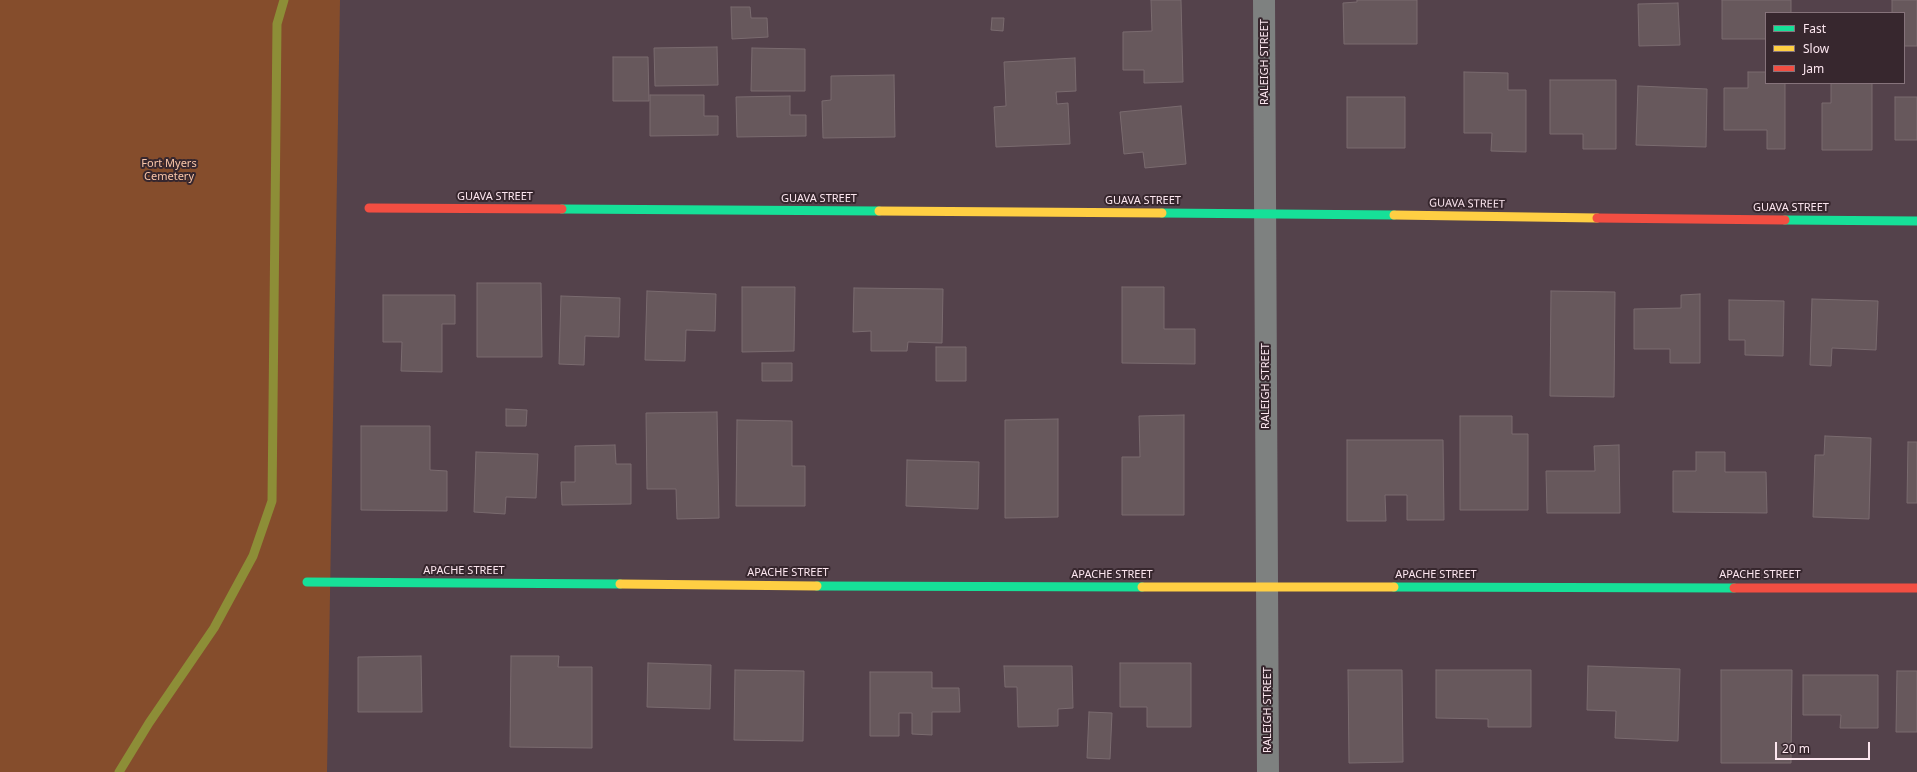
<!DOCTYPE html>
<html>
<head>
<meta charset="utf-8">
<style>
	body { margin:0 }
	#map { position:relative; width:1917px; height:772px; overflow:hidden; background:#54424b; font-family:"Noto Sans",sans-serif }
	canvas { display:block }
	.legend { position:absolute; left:1765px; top:12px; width:140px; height:72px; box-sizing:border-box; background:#37272e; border:1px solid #86737b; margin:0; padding:5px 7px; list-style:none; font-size:12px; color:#fce6ef }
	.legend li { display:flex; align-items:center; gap:8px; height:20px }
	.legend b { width:20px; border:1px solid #86737b }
	.scale { position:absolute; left:1775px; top:742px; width:95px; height:18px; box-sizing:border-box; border:2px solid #fce6ef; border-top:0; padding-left:5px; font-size:12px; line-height:14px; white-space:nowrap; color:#fce6ef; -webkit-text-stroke:3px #37272e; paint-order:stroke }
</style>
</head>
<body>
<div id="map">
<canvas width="1917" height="772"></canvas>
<ul class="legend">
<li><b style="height:5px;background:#16e098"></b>Fast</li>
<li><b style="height:5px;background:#ffcf43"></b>Slow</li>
<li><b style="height:5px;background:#f24e42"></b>Jam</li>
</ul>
<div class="scale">20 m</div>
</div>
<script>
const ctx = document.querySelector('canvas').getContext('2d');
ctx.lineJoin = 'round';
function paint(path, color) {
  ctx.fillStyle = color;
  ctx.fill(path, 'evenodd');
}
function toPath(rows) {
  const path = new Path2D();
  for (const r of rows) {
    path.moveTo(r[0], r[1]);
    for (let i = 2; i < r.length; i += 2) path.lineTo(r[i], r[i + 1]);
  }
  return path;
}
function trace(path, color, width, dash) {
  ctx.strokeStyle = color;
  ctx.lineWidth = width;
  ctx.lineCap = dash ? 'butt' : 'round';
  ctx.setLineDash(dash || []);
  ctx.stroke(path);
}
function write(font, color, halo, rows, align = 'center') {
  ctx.font = font + ' "Noto Sans",sans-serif';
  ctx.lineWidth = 4;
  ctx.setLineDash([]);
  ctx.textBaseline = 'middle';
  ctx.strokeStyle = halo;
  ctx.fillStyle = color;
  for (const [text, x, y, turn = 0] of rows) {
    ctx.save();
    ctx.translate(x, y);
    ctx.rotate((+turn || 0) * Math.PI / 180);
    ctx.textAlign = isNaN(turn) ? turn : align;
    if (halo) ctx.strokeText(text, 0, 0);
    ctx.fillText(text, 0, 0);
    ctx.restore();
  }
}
paint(toPath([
	[0,0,340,0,327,772,0,772]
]), '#854d2c');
trace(toPath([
	[119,772,149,723,214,628,253,556,272,501,277,24,284,0]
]), '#8d8e37', 9);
const building = toPath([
	[1151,0,1181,0,1183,82,1144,83,1144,70,1123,70,1123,32,1152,31,1151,0],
	[1357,0,1417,0,1417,44,1344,44,1343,3,1357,2,1357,0],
	[1722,0,1791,0,1791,13,1766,13,1766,39,1722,39,1722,0],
	[1892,0,1917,0,1917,46,1904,46,1904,13,1892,13,1892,0],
	[1678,3,1680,45,1639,46,1638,4,1678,3],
	[731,7,750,7,751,18,767,18,768,37,732,39,731,7],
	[992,18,1004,18,1003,31,991,30,992,18],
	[717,47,718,85,655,86,654,48,717,47],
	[752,48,805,49,805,91,751,91,752,48],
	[613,57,648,57,649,101,613,101,613,57],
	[1075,58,1076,91,1056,92,1057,104,1068,103,1070,144,996,147,994,107,1006,106,1004,62,1075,58],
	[1464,72,1508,73,1508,90,1526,90,1526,152,1491,151,1492,133,1464,133,1464,72],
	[1748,72,1766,72,1766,83,1785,83,1785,149,1767,149,1767,130,1724,130,1724,88,1748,88,1748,72],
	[894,75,895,137,823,138,822,101,831,100,831,76,894,75],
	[1550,80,1616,80,1616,149,1583,149,1583,134,1550,134,1550,80],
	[1831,83,1872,83,1872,150,1822,150,1822,103,1831,103,1831,83],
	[1638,86,1707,89,1706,147,1636,145,1638,86],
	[650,95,704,95,704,116,718,116,718,135,650,136,650,95],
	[790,96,790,115,806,115,806,136,737,137,736,97,790,96],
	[1347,97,1405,97,1405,148,1347,148,1347,97],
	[1895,97,1917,97,1917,140,1895,140,1895,97],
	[1181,106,1186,164,1145,168,1143,152,1124,154,1120,112,1181,106],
	[477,283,541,283,542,357,477,357,477,283],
	[742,287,795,287,794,351,742,352,742,287],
	[1122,287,1164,287,1164,329,1195,329,1195,364,1122,363,1122,287],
	[854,288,943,289,942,343,908,342,907,351,871,351,871,331,853,332,854,288],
	[647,291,716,294,715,331,686,330,685,361,645,360,647,291],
	[1551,291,1615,292,1614,397,1550,396,1551,291],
	[1700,294,1700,363,1670,363,1670,349,1634,349,1634,309,1681,308,1681,295,1700,294],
	[383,295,455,295,455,324,442,324,442,372,401,371,402,342,383,342,383,295],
	[561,296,620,298,619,337,585,336,584,365,559,364,561,296],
	[1812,299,1878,301,1876,350,1832,348,1831,366,1810,365,1812,299],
	[1729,300,1784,301,1783,356,1745,355,1745,340,1729,340,1729,300],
	[936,347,966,347,966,381,936,381,936,347],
	[762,363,792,363,792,381,762,381,762,363],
	[506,409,527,410,526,426,506,426,506,409],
	[717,412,719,518,677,519,676,489,647,489,646,413,717,412],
	[1184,415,1184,515,1122,515,1122,457,1140,457,1139,416,1184,415],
	[1460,416,1512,416,1512,434,1528,434,1528,510,1460,510,1460,416],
	[1058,419,1058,517,1005,518,1005,420,1058,419],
	[737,420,792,421,792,466,805,466,805,506,736,506,737,420],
	[361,426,430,426,430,470,447,471,447,511,361,510,361,426],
	[1825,436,1871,438,1869,519,1813,517,1815,455,1824,455,1825,436],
	[1347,440,1443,440,1444,520,1407,520,1407,495,1385,495,1386,521,1347,521,1347,440],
	[1908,442,1917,442,1917,503,1907,503,1908,442],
	[615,445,616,464,631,464,631,504,562,505,561,482,575,482,575,446,615,445],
	[1619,445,1620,513,1547,513,1546,471,1595,471,1594,446,1619,445],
	[476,452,538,454,536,498,506,497,505,514,474,512,476,452],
	[1696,452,1725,452,1725,472,1766,472,1767,513,1673,512,1673,471,1696,471,1696,452],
	[907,460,979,462,978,509,906,506,907,460],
	[421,656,422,712,358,712,358,657,421,656],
	[511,656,559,656,558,667,592,667,592,748,510,747,511,656],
	[648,663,711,665,710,709,647,707,648,663],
	[1120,663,1191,663,1191,727,1147,727,1147,707,1120,707,1120,663],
	[1004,666,1072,666,1073,708,1058,709,1058,726,1018,727,1017,687,1005,687,1004,666],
	[1588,666,1680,669,1678,741,1615,738,1616,711,1587,710,1588,666],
	[735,670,804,671,803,741,734,740,735,670],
	[1348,670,1402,670,1403,762,1349,763,1348,670],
	[1436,670,1531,670,1531,727,1488,727,1488,719,1436,718,1436,670],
	[1721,670,1792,670,1791,763,1721,763,1721,670],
	[1897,671,1917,671,1917,732,1896,732,1897,671],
	[870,672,932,672,932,688,959,688,960,712,932,712,932,735,912,734,912,713,899,713,899,736,870,736,870,672],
	[1803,675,1878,675,1878,728,1840,728,1841,715,1803,715,1803,675],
	[1089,712,1112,713,1110,759,1087,758,1089,712]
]);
paint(building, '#67585c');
trace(building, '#7a6b6f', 1);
trace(toPath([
	[1264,0,1268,772]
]), '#7e8180', 22);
trace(toPath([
	[562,209,879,211],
	[1162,213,1394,215],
	[1785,220,1917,221],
	[307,582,620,584],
	[817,586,1142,587],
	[1394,587,1734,588]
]), '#16e098', 9);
trace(toPath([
	[879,211,1162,213],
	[1394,215,1597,218],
	[620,584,817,586],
	[1142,587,1394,587]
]), '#ffcf43', 9);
trace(toPath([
	[369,208,562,209],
	[1597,218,1785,220],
	[1734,588,1917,588]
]), '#f24e42', 9);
write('11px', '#fce6ef', '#37272e', [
	["RALEIGH STREET",1265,62,-90],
	["GUAVA STREET",495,197],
	["GUAVA STREET",819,199],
	["GUAVA STREET",1143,201],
	["GUAVA STREET",1467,204,1],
	["GUAVA STREET",1791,208],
	["RALEIGH STREET",1266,386,-90],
	["APACHE STREET",464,571],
	["APACHE STREET",788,573],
	["APACHE STREET",1112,575],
	["APACHE STREET",1436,575],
	["APACHE STREET",1760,575],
	["RALEIGH STREET",1268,710,-90]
]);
write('11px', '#f9c5a8', '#37272e', [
	["Fort Myers",169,164],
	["Cemetery",169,177]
]);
</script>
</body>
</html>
